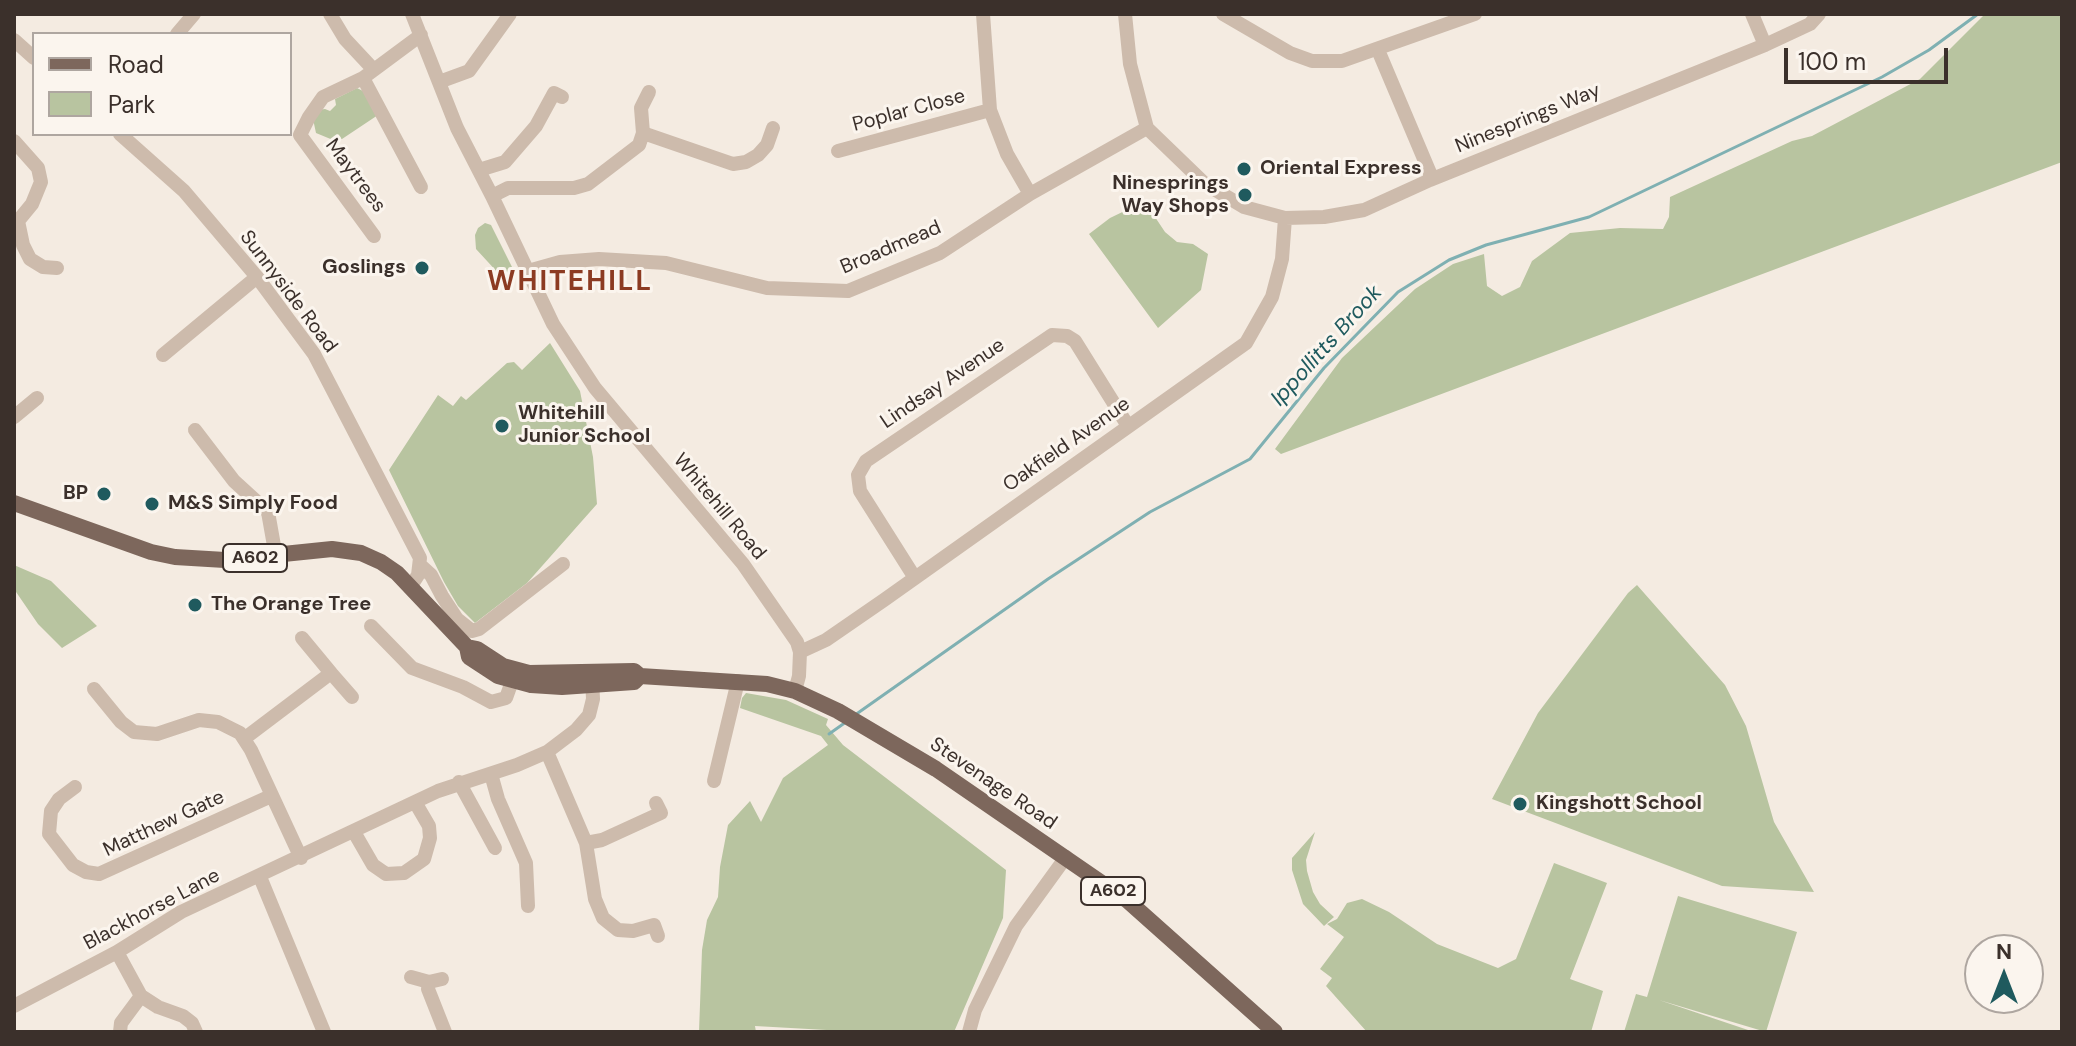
<!DOCTYPE html>
<html>
<head>
<meta charset="utf-8">
<style>
	body { margin:0 }
	#map { position:relative; width:2076px; height:1046px; overflow:hidden; background:#f4ebe1; font-family:"DM Sans",sans-serif }
	canvas { display:block }
	.frame { position:absolute; inset:0; border:16px solid #3b302b; pointer-events:none }
	.legend { position:absolute; left:32px; top:32px; width:260px; height:104px; box-sizing:border-box; background:#fbf5ee; border:2px solid #aea6a0; margin:0; padding:10px 14px; list-style:none; font-size:24px; color:#3b302b }
	.legend li { display:flex; align-items:center; gap:16px; height:40px }
	.legend b { width:40px; border:2px solid #aea6a0 }
	.north { position:absolute; left:1964px; top:934px; width:80px; height:80px; box-sizing:border-box; background:#fbf5ee; border:2px solid #aea6a0; border-radius:50%; rotate:0deg; font-size:22px; font-weight:700; line-height:32px; text-align:center; color:#3b302b }
	.north::after { content:''; display:block; margin:auto; width:28px; height:36px; background:#1f5a5e; clip-path:polygon(50% 0,100% 100%,50% 72%,0 100%) }
	.scale { position:absolute; left:1784px; top:48px; width:164px; height:36px; box-sizing:border-box; border:4px solid #3b302b; border-top:0; padding-left:10px; font-size:24px; line-height:28px; white-space:nowrap; color:#3b302b; -webkit-text-stroke:6px #fbf5ee; paint-order:stroke }
</style>
</head>
<body>
<div id="map">
<canvas width="2076" height="1046"></canvas>
<div class="frame"></div>
<ul class="legend">
<li><b style="height:10px;background:#7d675c"></b>Road</li>
<li><b style="height:22px;background:#b8c4a0"></b>Park</li>
</ul>
<div class="north">N</div>
<div class="scale">100 m</div>
</div>
<script>
const ctx = document.querySelector('canvas').getContext('2d');
ctx.lineJoin = 'round';
function paint(path, color) {
  ctx.fillStyle = color;
  ctx.fill(path, 'evenodd');
}
function toPath(rows) {
  const path = new Path2D();
  for (const r of rows) {
    path.moveTo(r[0], r[1]);
    for (let i = 2; i < r.length; i += 2) path.lineTo(r[i], r[i + 1]);
  }
  return path;
}
function trace(path, color, width, dash) {
  ctx.strokeStyle = color;
  ctx.lineWidth = width;
  ctx.lineCap = dash ? 'butt' : 'round';
  ctx.setLineDash(dash || []);
  ctx.stroke(path);
}
function write(font, color, halo, rows, align = 'center') {
  ctx.font = font + ' "DM Sans",sans-serif';
  ctx.lineWidth = 6;
  ctx.setLineDash([]);
  ctx.textBaseline = 'middle';
  ctx.strokeStyle = halo;
  ctx.fillStyle = color;
  for (const [text, x, y, turn = 0] of rows) {
    ctx.save();
    ctx.translate(x, y);
    ctx.rotate((+turn || 0) * Math.PI / 180);
    ctx.textAlign = isNaN(turn) ? turn : align;
    if (halo) ctx.strokeText(text, 0, 0);
    ctx.fillText(text, 0, 0);
    ctx.restore();
  }
}
paint(toPath([
	[1985,14,2062,14,2062,162,1281,454,1275,449,1342,358,1415,289,1453,264,1484,254,1487,286,1502,296,1520,287,1532,261,1570,233,1620,228,1663,229,1669,217,1670,197,1792,141,1812,136,1920,79],
	[357,88,363,91,378,115,342,139,333,140,316,133,313,119,318,110,325,109,330,111,336,105,335,99],
	[1139,204,1153,214,1165,232,1177,242,1193,244,1208,254,1201,290,1158,328,1089,234,1110,218],
	[485,223,491,225,514,271,510,277,499,274,476,249,475,235,478,228],
	[550,343,580,391,593,457,597,504,527,583,475,623,458,606,444,582,389,470,438,395,453,406,461,396,466,400,507,363,514,362,522,370],
	[14,565,51,581,97,626,62,648,38,624,14,589],
	[1637,585,1725,685,1746,726,1774,822,1814,892,1722,886,1492,799,1538,713,1628,593],
	[746,693,786,700,828,719,826,725,843,745,1006,870,1003,918,954,1032,862,1032,755,1026,756,1032,699,1032,702,950,707,920,718,897,720,867,728,825,750,801,761,822,783,778,828,745,821,736,740,708,742,698],
	[1315,832,1306,860,1307,871,1313,892,1320,904,1334,917,1324,926,1303,904,1292,870,1292,858],
	[1554,863,1607,883,1570,979,1603,991,1591,1032,1367,1032,1326,986,1332,978,1320,969,1344,937,1327,924,1337,919,1347,903,1362,899,1389,912,1437,944,1498,968,1516,959],
	[1678,896,1797,932,1766,1032,1659,1000,1754,1032,1624,1032,1636,994,1647,997]
]), '#b8c4a0');
trace(toPath([
	[855,715,1048,579,1150,512,1250,459,1324,368,1398,292,1449,260,1486,245,1589,217,1882,77,1929,50,1978,14],
	[829,734,846,722]
]), '#7fb0b2', 3);
trace(toPath([
	[330,14,345,39,373,69],
	[412,14,457,128,492,196,553,324,595,388,743,564,797,642,800,652,799,676,795,691],
	[983,14,990,110,1007,154,1030,194],
	[1125,14,1130,64,1147,128,1204,183,1244,207,1285,218,1324,217,1364,210,1430,180,1765,45,1810,24,1819,14],
	[1223,14,1290,53,1312,61,1342,61,1475,14],
	[1752,14,1765,45],
	[177,34,194,14],
	[14,40,34,58],
	[1378,50,1430,173,1430,180],
	[363,78,421,187],
	[439,82,469,71,510,14],
	[643,133,733,164,746,162,758,155,767,145,773,128],
	[120,134,184,191,257,277,314,354,420,558,418,575,411,586],
	[14,141,38,168,41,182,32,204,18,221,14,221],
	[838,151,990,110],
	[479,170,505,162,536,126,554,93,562,97],
	[492,196,508,188,574,188,588,184,639,145,643,133,641,108,649,92],
	[18,221,23,245,30,259,43,267,57,268],
	[374,236,300,135,309,117,323,97,363,78,421,35],
	[528,271,560,262,599,259,666,263,767,288,848,291,940,253,1030,194,1147,128],
	[163,355,257,277],
	[14,417,37,398],
	[195,430,234,481,268,512,276,557],
	[420,565,431,575,442,596,457,619,472,631,479,629,563,564],
	[915,578,860,491,858,475,866,461,1052,335,1067,336,1075,341,1128,426],
	[371,626,412,668,463,687,491,702,506,698,515,673],
	[302,638,331,673],
	[800,652,826,640,884,600,1246,343,1272,297,1282,259,1285,218],
	[94,689,121,722,134,732,157,734,199,720,218,722,240,733,251,750,301,858],
	[245,738,331,673,352,697],
	[547,752,586,843,602,840,661,813,656,803],
	[491,774,498,799,526,863,528,906],
	[714,781,738,681],
	[459,782,495,848],
	[75,787,59,799,51,811,49,834,73,865,86,872,99,874,271,796],
	[354,832,373,865,386,874,404,873,424,859,430,838,429,826,415,802],
	[586,843,595,899,603,918,618,930,633,931,654,925,658,936],
	[260,877,324,1032],
	[117,952,141,996,158,1007,183,1016,192,1023,196,1032],
	[411,977,429,982],
	[442,979,429,982,428,989,445,1032],
	[14,1006,117,952,181,912,438,791,517,765,547,752,576,730,589,715,593,699,592,677],
	[120,1032,121,1023,141,996],
	[969,1032,975,1010,1016,926,1066,857]
]), '#cdbbac', 14);
trace(toPath([
	[14,503,151,552,175,557,225,560,332,549,361,553,381,562,397,573,467,647,469,657,498,676,531,685,562,687,634,682,640,676],
	[467,647,477,649,503,666,529,673,634,671,640,676,767,684,795,691,838,711,936,769,1128,901,1275,1032]
]), '#7d675c', 16);
for (const [x, y, r, color] of [
	[1244,169,8,"#1f5a5e"],
	[1245,195,8,"#1f5a5e"],
	[422,268,8,"#1f5a5e"],
	[502,426,8,"#1f5a5e"],
	[104,494,8,"#1f5a5e"],
	[152,504,8,"#1f5a5e"],
	[195,605,8,"#1f5a5e"],
	[1520,804,8,"#1f5a5e"]
]) {
  const dot = new Path2D();
  dot.arc(x, y, r, 0, 2 * Math.PI);
  ctx.fillStyle = color;
  ctx.fill(dot);
  trace(dot, '#fbf5ee', 3);
}
for (const [x, y, w] of [
	[255,558,64],
	[1113,891,64]
]) {
  const box = new Path2D();
  box.roundRect(x - w / 2, y - 14, w, 28, 6);
  ctx.fillStyle = '#fbf5ee';
  ctx.fill(box);
  trace(box, '#3b302b', 2);
}
write('bold 18px', '#3b302b', null, [
	["A602",255,558],
	["A602",1113,891]
]);
write('20px', '#3b302b', '#fbf5ee', [
	["Poplar Close",909,111,-15],
	["Ninesprings Way",1528,119,-22],
	["Maytrees",355,176,53],
	["Broadmead",891,248,-23],
	["Sunnyside Road",288,292,53],
	["Lindsay Avenue",943,384,-34],
	["Oakfield Avenue",1067,445,-35],
	["Whitehill Road",719,507,50],
	["Stevenage Road",993,784,34],
	["Matthew Gate",164,824,-25],
	["Blackhorse Lane",152,910,-28]
]);
write('bold 20px', '#3b302b', '#fbf5ee', [
	["Oriental Express",1260,169],
	["Ninesprings",1229,184,"right"],
	["Way Shops",1229,207,"right"],
	["Goslings",406,268,"right"],
	["Whitehill",518,414],
	["Junior School",518,437],
	["BP",88,494,"right"],
	["M&S Simply Food",168,504],
	["The Orange Tree",211,605],
	["Kingshott School",1536,804]
], 'left');
write('italic 22px', '#1f5a5e', '#fbf5ee', [
	["Ippollitts Brook",1327,346,-48]
]);
ctx.letterSpacing = '2px';
write('bold 28px', '#8c3b22', '#fbf5ee', [
	["WHITEHILL",570,283]
]);
ctx.letterSpacing = '0px';
</script>
</body>
</html>
